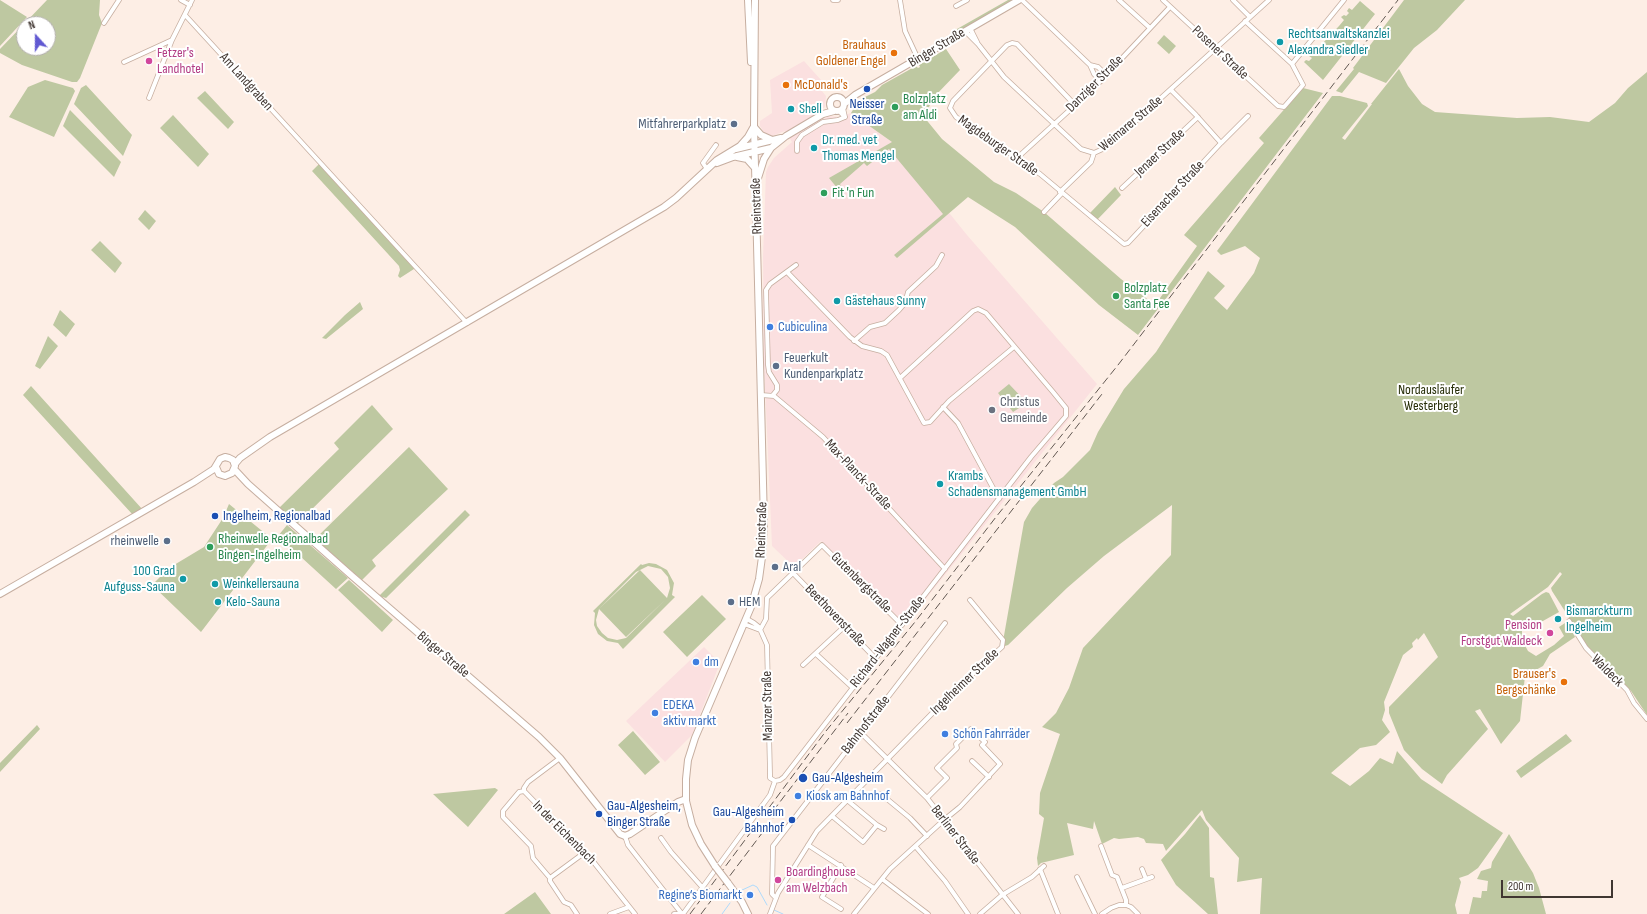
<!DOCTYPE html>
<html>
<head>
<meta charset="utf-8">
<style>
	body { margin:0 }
	#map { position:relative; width:1647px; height:914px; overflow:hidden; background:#fdeee5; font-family:"Sofia Sans Condensed",sans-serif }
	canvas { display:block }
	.north { position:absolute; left:16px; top:16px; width:40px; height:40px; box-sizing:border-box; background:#fff; border:1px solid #b3afad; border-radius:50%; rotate:339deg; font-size:11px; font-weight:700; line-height:16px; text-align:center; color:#403631 }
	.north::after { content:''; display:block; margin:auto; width:14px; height:18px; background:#6159d2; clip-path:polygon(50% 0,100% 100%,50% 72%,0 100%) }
	.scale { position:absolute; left:1501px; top:880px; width:112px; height:18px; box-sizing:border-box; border:2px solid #403631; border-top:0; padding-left:5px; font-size:12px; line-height:14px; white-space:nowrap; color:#403631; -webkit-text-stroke:3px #fff; paint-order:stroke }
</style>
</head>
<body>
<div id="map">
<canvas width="1647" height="914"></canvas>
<div class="north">N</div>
<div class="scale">200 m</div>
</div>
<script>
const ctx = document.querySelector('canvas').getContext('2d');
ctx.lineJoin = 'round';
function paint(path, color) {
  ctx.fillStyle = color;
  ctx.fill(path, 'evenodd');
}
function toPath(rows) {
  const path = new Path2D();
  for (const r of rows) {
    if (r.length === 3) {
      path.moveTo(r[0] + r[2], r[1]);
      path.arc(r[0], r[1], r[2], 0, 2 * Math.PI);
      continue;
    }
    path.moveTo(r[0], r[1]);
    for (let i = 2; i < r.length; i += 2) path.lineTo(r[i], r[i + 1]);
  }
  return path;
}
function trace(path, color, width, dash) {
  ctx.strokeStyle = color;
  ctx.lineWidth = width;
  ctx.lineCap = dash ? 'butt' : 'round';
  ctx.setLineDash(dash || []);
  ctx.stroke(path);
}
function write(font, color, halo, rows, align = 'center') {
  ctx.font = font + ' "Sofia Sans Condensed",sans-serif';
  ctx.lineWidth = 4;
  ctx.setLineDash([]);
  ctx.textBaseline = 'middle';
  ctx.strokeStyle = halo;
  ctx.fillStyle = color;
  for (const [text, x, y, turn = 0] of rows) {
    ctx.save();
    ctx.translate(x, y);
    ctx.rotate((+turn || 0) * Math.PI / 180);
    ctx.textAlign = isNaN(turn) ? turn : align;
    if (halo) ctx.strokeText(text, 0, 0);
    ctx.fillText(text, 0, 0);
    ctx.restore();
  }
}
paint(toPath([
	[804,61,821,80,816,84,826,96,825,107,819,111,823,119,828,116,839,117,851,113,892,142,967,235,1097,384,905,625,821,541,794,567,772,546,764,364,763,257,766,172,768,167,774,158,792,142,785,131,772,136,765,134,760,126,760,121,772,113,770,80],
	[704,647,720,663,692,735,665,762,626,721]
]), '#fbe0e0');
paint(toPath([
	[0,0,27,17,0,46],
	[47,0,100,0,99,15,102,23,80,78,77,82,72,82,22,65,0,53,0,49,24,24,24,48,48,48,48,24,24,24],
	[1008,0,1014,0,959,33,957,32,957,29],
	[1404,0,1465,0,1437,30,1414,48,1386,83,1359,72,1342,93,1336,91,1354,69,1353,68],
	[1360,1,1375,14,1323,80,1304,62,1306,60,1309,61,1312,58,1309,56,1312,53,1315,56,1318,52,1315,50,1318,47,1320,48,1322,45,1322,44,1339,26,1344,20,1341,17,1344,15,1346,16,1349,13,1347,11,1349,8,1352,10],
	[1164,35,1176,46,1169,54,1157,43],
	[946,49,960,70,934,97,924,117,942,139,994,182,1016,193,1044,212,1121,279,1155,305,1197,246,1184,235,1264,143,1259,138,1303,88,1323,93,1138,335,1099,305,1015,227,968,197,897,258,894,255,943,214,889,149,867,166,864,163,840,184,841,186,838,189,829,178,892,142,851,113,859,100,875,92,882,85,916,66,918,68,920,67,919,65],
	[1399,69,1408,86,1422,104,1435,112,1517,118,1550,117,1589,122,1615,103,1628,88,1647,72,1647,715,1631,691,1586,647,1568,616,1552,591,1551,588,1562,574,1560,572,1548,587,1510,614,1513,616,1542,594,1546,592,1549,593,1559,612,1534,626,1522,627,1522,640,1528,651,1536,656,1554,645,1564,636,1559,627,1568,621,1575,637,1550,654,1543,666,1525,676,1520,721,1501,744,1480,709,1475,711,1488,729,1447,775,1442,784,1422,769,1404,750,1389,713,1389,707,1438,657,1424,633,1418,640,1417,638,1412,643,1413,647,1403,655,1384,702,1385,710,1382,720,1390,732,1376,745,1360,748,1331,773,1350,786,1369,771,1380,758,1393,764,1397,751,1421,779,1503,833,1478,868,1468,875,1459,878,1461,882,1455,905,1457,914,1260,914,1262,878,1237,882,1239,858,1206,820,1202,810,1166,851,1163,844,1146,843,1144,839,1138,837,1119,839,1114,838,1102,844,1094,821,1093,829,1067,823,1074,855,1041,863,1038,866,1037,858,1044,818,1039,814,1040,793,1060,734,1042,727,1056,713,1069,688,1083,648,1171,555,1172,505,1104,556,1067,588,1008,645,1002,647,1024,522,1032,508,1054,483,1063,477,1090,450,1098,432,1124,389,1156,352,1208,271,1225,286,1214,298,1227,310,1254,273,1260,258,1245,246,1221,255,1217,251,1332,96,1340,96,1367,103,1368,106,1342,138,1345,140,1372,104,1371,104],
	[45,80,73,88,75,91,54,137,9,117,28,87],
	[86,85,132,135,123,156,74,104,81,88],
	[205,91,234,122,228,129,197,98],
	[70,110,121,162,114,177,63,126],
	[173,115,209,154,198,167,160,128],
	[319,164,414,267,414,269,400,278,398,276,400,270,399,266,312,171],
	[1115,187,1121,195,1097,220,1090,213],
	[145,210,156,221,149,230,138,219],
	[100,241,122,263,115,273,91,250],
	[360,302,363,309,326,339,322,338,345,315],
	[60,310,75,324,66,337,53,325],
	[48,336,58,346,40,369,35,366],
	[1009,384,1027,403,1013,412,998,393],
	[31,386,143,510,133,515,23,395],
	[372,405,393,429,297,524,279,508,339,449,334,443],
	[409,447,448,489,372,560,376,566,362,580,315,539],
	[229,504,272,539,201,632,152,585,169,568,204,547,223,518],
	[465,510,470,515,386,598,379,596],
	[287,525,348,578,336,589,278,536],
	[649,563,656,564,667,570,674,583,672,595,675,597,623,649,618,643,607,641,598,634,594,625,595,613,593,611,641,564,642,565],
	[648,566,661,569,668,577,670,588,667,598,640,570,599,609,636,572],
	[665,600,626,638,617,640,608,638,602,633,597,626,596,620,599,609,626,637],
	[349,580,393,620,382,632,338,590],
	[702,595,726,619,687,657,663,632],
	[37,725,40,729,0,772,0,763],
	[633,731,660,762,645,775,618,745],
	[1566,734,1572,741,1521,778,1516,771],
	[495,788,498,790,468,827,433,794],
	[1200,815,1209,828,1210,877,1214,878,1218,914,1208,914,1176,885,1161,860,1185,834],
	[1509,834,1533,873,1539,888,1546,914,1469,914,1473,897,1481,898,1482,891,1487,891,1488,881,1477,879,1481,871,1491,868,1492,862],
	[535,892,551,914,504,914]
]), '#bec8a1');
trace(toPath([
	[740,891,753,885,757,887,767,905],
	[774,910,783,914],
	[722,914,730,903]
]), '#addafc', 1);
const street = toPath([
	[181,0,190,5],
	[833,0,838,0],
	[900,0,905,31,918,59],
	[1022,0,1090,65,1094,74,1101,81],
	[1119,0,1150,28],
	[1163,0,1278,106,1284,107,1303,85,1292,64,1245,21],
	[1233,0,1250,17],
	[956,6,967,0],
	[185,15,467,323],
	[104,23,119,0],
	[970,28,977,42],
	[965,31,978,44,1004,77,1081,149,1094,153,1107,147,1269,0],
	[124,62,172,40],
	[1292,64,1344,0],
	[1090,65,1098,67,1106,75],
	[1171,90,1196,115,1221,143],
	[149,98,172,40,192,0],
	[1075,105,1017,44,1012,43,1007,45,953,101,950,108,956,117,1040,174,1124,244,1128,243,1221,143,1248,116],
	[843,108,845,117],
	[839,111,845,117],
	[797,151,797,142,802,135,823,122,838,120,845,117],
	[1017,158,1095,87,1170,7],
	[707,169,703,163,716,145],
	[1122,188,1198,117],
	[1060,192,1091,162,1094,153],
	[1044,212,1062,193],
	[787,272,850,337,862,346,881,351,887,355,924,423,930,422,949,401,1014,347],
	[854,341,870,327,885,323,899,310,905,303,908,292,936,266,942,255],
	[761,395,774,396,823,437,945,569],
	[773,395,777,390,777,385,769,372,768,365,766,290,770,284,796,265],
	[943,407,958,423,999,499],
	[793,573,876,659],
	[747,619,754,623,759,627,767,645,770,774,770,778,775,781],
	[1569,621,1586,648,1627,690,1634,703,1647,719],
	[744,624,760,630],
	[760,630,766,619,767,598,822,545,902,625],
	[816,654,853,688],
	[803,665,845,626],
	[860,732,927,798,1018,914],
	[560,758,528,782,524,788,524,791,584,853,588,855,635,914],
	[972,761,989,777],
	[775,781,780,780,784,777,1031,457,1066,416,1066,408,1053,392,986,313,978,309,973,311,900,378],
	[524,791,519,792,503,811,503,817,531,846,533,858,550,878],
	[881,794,910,818,927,836],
	[847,800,877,825],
	[832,816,863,842,877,825,884,829],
	[625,836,628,845,682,914],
	[661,838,671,852,702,887],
	[808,845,874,888],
	[1101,846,1112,875,1117,877,1126,900,1126,905],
	[916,847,945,881,968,914],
	[1040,869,1058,914],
	[1142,869,1146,879],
	[1077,877,1095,914],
	[550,878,550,881,564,902,571,905,577,914],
	[550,878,584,853],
	[882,879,928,914],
	[1122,888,1152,877],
	[776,898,772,894,773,846,945,623],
	[841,909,822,897,841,865],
	[610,914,629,907],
	[674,914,679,914],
	[683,914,770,795,775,781],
	[770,914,778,893,817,831,956,689,1002,647,1003,640,970,600],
	[854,914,890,869,944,820,960,807,1000,764,982,745,985,742,971,729,956,744,957,748,937,768,947,778,927,798],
	[980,914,1002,895,1032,877,1044,866],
	[1102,914,1111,908,1119,905,1126,905,1131,907,1138,914]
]);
const secondary = toPath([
	[748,0,751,62],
	[837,104,7],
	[844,104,855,95,1019,0],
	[754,127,761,135,772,140],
	[736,149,781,138],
	[737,157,747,159,755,168],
	[717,163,733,157,771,148,786,136,823,114,834,111],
	[758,178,764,159,771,148],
	[235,464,240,458,270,437,664,207,676,198,717,160,740,146,748,137,753,128],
	[235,470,248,484,352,576,539,737,560,758,620,834,625,836,630,834,678,802,686,799],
	[0,594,194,482,214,469,220,459,225,457,229,458,233,460,235,466,232,473,225,476,219,474,216,467],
	[715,866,701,844,692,825,686,801,686,779,688,760,695,738,751,607,759,579,762,557,764,523,761,401,754,127,755,0],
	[728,883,742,902,748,914]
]);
trace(street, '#c6aea0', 5.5);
trace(secondary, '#c6aea0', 8);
trace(street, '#fff', 4);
trace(secondary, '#fff', 6);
trace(toPath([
	[847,723,1102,394],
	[773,811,848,713],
	[690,914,826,731,915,622,996,517,1118,365,1398,0],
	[701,914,781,808]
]), '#625852', 1, [8, 4]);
const secondaryBridge = toPath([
	[715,866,728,883]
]);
trace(secondaryBridge, '#c6aea0', 8, []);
trace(secondaryBridge, '#fff', 6);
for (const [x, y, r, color] of [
	[1280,42,4,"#0f9aa8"],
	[894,53,4,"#e8710a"],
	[149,61,4,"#d1479c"],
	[786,85,4,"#e8710a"],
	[867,89,4,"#1a4fb4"],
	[895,107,4,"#2e9e5b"],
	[791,109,4,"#0f9aa8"],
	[734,124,4,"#5c6f8a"],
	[814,148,4,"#0f9aa8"],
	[824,193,4,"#2e9e5b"],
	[1116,296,4,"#2e9e5b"],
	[837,301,4,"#0f9aa8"],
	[770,327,4,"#3f7fe0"],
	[776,366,4,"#5c6f8a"],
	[992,410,4,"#6b7280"],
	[940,484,4,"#0f9aa8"],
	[215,516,4,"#1a4fb4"],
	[167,541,4,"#5c6f8a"],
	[210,547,4,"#2e9e5b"],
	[775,567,4,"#5c6f8a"],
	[183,579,4,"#0f9aa8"],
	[215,584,4,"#0f9aa8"],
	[218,602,4,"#0f9aa8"],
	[731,602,4,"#5c6f8a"],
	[1558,619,4,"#0f9aa8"],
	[1550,633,4,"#d1479c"],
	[696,662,4,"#3f7fe0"],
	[1564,682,4,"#e8710a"],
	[655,713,4,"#3f7fe0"],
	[945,734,4,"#3f7fe0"],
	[803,778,5,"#1a4fb4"],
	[798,796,4,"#3f7fe0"],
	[599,814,4,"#1a4fb4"],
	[792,820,4,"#1a4fb4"],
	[778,880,4,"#d1479c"],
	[750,895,4,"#3f7fe0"]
]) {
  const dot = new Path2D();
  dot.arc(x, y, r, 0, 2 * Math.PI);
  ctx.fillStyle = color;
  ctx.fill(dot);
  trace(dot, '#fff', 1.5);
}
write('14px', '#0d838f', '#fff', [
	["Rechtsanwaltskanzlei",1288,34],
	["Alexandra Siedler",1288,50],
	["Shell",799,109],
	["Dr. med. vet",822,140],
	["Thomas Mengel",822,156],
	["Gästehaus Sunny",845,301],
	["Krambs",948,476],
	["Schadensmanagement GmbH",948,492],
	["100 Grad",175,571,"right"],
	["Aufguss-Sauna",175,587,"right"],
	["Weinkellersauna",223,584],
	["Kelo-Sauna",226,602],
	["Bismarckturm",1566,611],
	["Ingelheim",1566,627]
], 'left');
write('14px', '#c56008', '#fff', [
	["Brauhaus",886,45],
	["Goldener Engel",886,61],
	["McDonald's",794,85,"left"],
	["Brauser's",1556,674],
	["Bergschänke",1556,690]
], 'right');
write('14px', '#403631', '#fff', [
	["Binger Straße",937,48,-31],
	["Posener Straße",1220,53,43],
	["Am Landgraben",246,82,48],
	["Danziger Straße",1095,84,-45],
	["Weimarer Straße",1131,124,-40],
	["Magdeburger Straße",998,146,35],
	["Jenaer Straße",1160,153,-43],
	["Eisenacher Straße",1173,194,-47],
	["Rheinstraße",757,206,-92],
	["Max-Planck-Straße",858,475,47],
	["Rheinstraße",762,530,-88],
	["Gutenbergstraße",861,583,45],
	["Beethovenstraße",835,616,46],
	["Richard-Wagner-Straße",888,642,-52],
	["Binger Straße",443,655,40],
	["Waldeck",1607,671,45],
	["Ingelheimer Straße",965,682,-44],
	["Mainzer Straße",768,706,-91],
	["Bahnhofstraße",866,725,-52],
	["In der Eichenbach",564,833,45],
	["Berliner Straße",955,835,52]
]);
write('14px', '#b23c85', '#fff', [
	["Fetzer's",157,53],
	["Landhotel",157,69],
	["Pension",1542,625,"right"],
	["Forstgut Waldeck",1542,641,"right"],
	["Boardinghouse",786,872],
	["am Welzbach",786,888]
], 'left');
write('14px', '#27864d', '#fff', [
	["Bolzplatz",903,99],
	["am Aldi",903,115],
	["Fit 'n Fun",832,193],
	["Bolzplatz",1124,288],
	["Santa Fee",1124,304],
	["Rheinwelle Regionalbad",218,539],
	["Bingen-Ingelheim",218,555]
], 'left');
write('14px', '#164399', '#fff', [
	["Neisser",867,104,"center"],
	["Straße",867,120,"center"],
	["Ingelheim, Regionalbad",223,516],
	["Gau-Algesheim",812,778],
	["Gau-Algesheim,",607,806],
	["Binger Straße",607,822],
	["Gau-Algesheim",784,812,"right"],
	["Bahnhof",784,828,"right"]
], 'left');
write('14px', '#4e5e75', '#fff', [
	["Mitfahrerparkplatz",726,124,"right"],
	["Feuerkult",784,358],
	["Kundenparkplatz",784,374],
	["rheinwelle",159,541,"right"],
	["Aral",783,567],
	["HEM",739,602]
], 'left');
write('14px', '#366cbe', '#fff', [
	["Cubiculina",778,327],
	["dm",704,662],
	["EDEKA",663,705],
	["aktiv markt",663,721],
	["Schön Fahrräder",953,734],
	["Kiosk am Bahnhof",806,796],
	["Regine‘s Biomarkt",742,895,"right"]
], 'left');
write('14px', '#262d07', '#fff', [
	["Nordausläufer",1431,390],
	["Westerberg",1431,406]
]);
write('14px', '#5b616d', '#fff', [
	["Christus",1000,402],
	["Gemeinde",1000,418]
], 'left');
</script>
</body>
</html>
